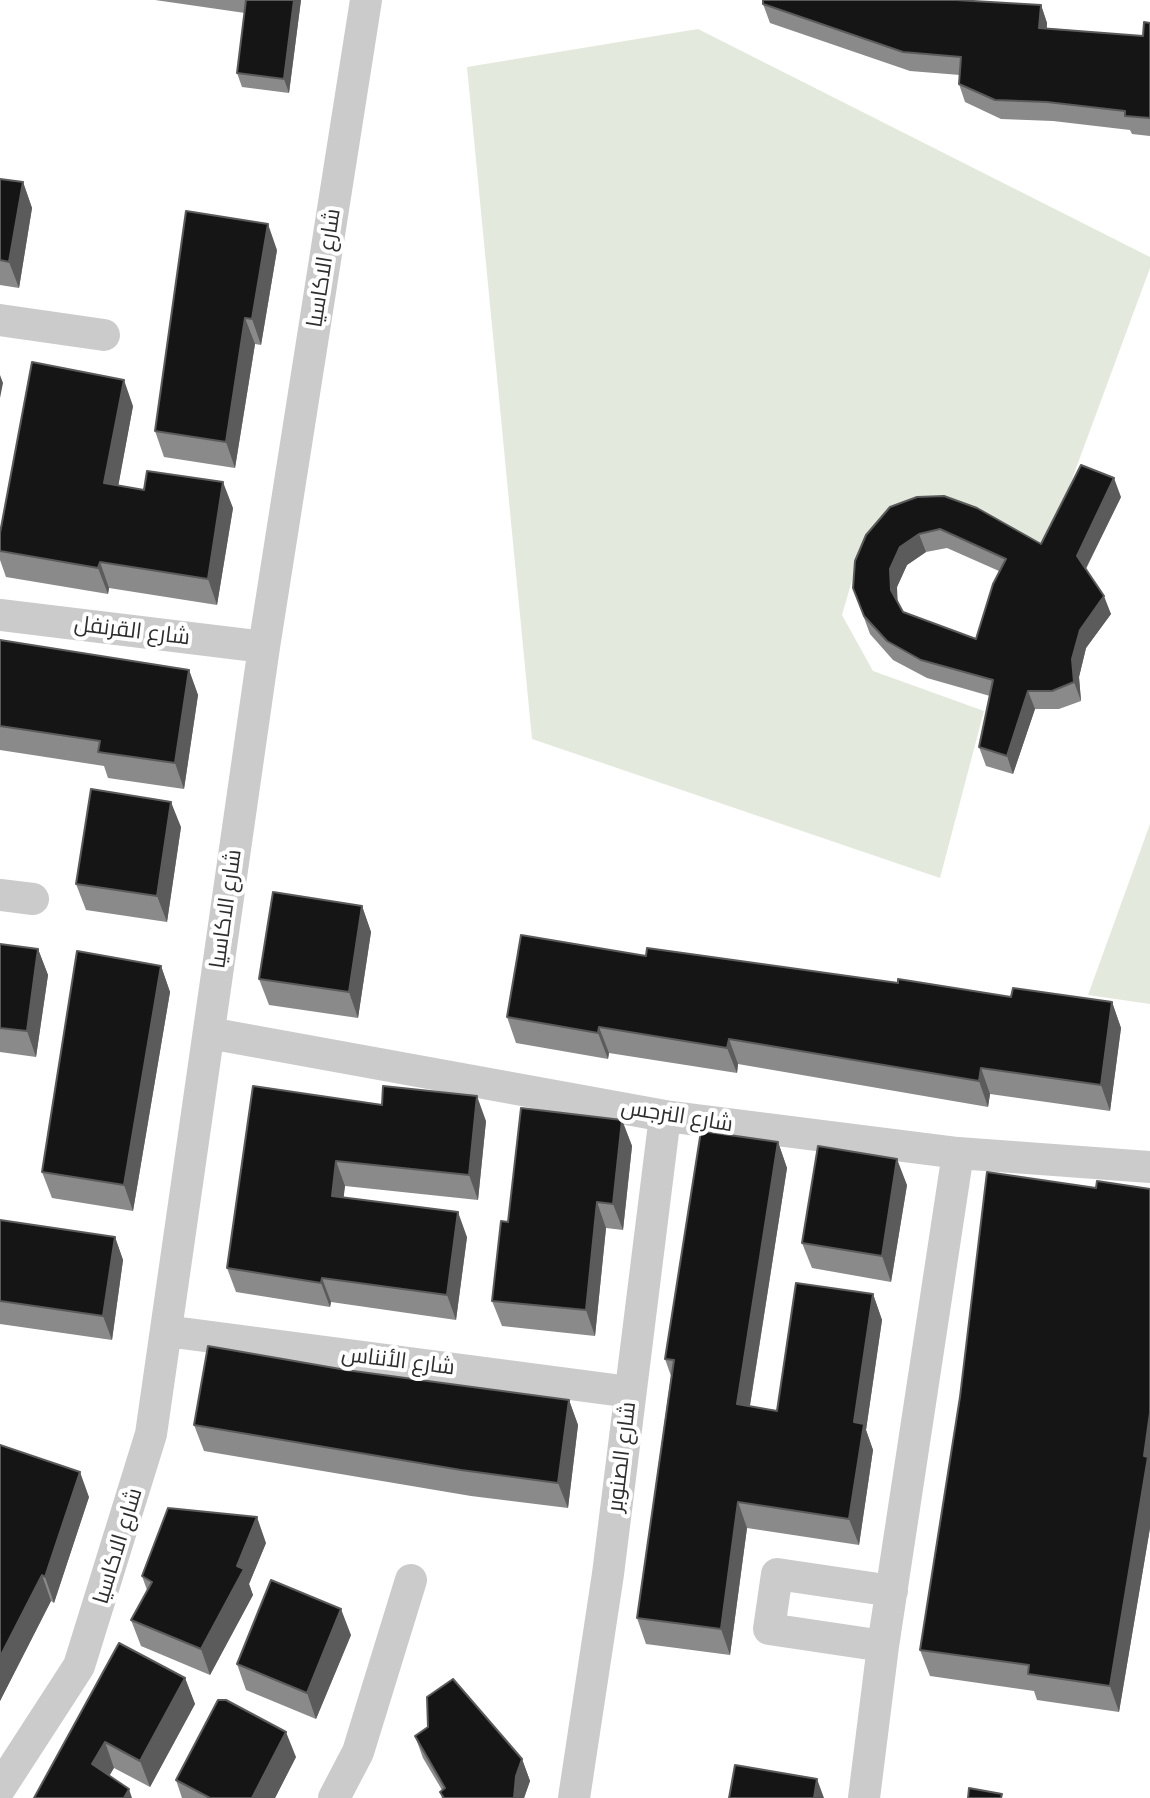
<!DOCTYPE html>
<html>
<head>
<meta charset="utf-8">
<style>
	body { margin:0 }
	canvas { display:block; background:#fff }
</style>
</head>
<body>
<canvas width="1150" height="1798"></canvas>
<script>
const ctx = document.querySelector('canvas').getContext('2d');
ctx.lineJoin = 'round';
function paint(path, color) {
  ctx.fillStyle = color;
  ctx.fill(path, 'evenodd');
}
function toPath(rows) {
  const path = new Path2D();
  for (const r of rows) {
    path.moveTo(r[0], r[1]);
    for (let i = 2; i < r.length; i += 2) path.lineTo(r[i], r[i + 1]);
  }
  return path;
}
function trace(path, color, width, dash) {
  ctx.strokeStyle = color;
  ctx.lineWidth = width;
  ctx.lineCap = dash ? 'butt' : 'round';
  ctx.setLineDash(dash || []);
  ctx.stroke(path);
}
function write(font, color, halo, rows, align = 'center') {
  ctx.font = font + ' Montserrat,Cairo,sans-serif';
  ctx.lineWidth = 8;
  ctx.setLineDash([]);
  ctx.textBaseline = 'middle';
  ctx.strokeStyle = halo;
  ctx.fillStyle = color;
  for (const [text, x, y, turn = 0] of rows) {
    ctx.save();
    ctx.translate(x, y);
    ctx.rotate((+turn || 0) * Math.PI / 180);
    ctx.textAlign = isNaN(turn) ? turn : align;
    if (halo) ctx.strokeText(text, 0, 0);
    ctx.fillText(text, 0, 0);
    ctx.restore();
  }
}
paint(toPath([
	[698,29,1150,257,1150,268,1047,547,862,546,842,615,873,671,984,711,940,878,532,739,467,67],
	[1150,824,1150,1004,1088,995]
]), '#e3eadd');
trace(toPath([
	[0,320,104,335],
	[0,615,264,647],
	[0,895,33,899],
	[209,1033,665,1116,958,1153,1150,1167],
	[166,1331,630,1392],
	[883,1646,769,1629,777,1574,892,1591],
	[0,1788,79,1666,151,1434,264,647,366,0],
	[334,1798,358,1752,411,1580],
	[574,1798,608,1574,665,1116],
	[864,1798,883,1646,958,1153]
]), '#cbcbcb', 32);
paint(toPath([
	[155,0,301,0,289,93,242,87,237,73,245,13],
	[763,4,1041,5,1047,23,1047,28,1143,36,1150,23,1150,136,1132,134,1130,130,1053,121,1001,119,965,102,959,84,960,75,910,71,770,23],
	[0,179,23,182,32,208,19,288,0,285],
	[277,250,261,345,255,344,235,468,164,457,155,431],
	[133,406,118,486,233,508,217,605,109,588,108,594,6,577,0,560,0,533],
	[1121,497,1086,569,1111,614,1086,648,1079,677,1081,701,1059,709,1035,709,1013,774,986,766,979,747,990,696,927,678,893,660,870,634,853,588,890,507,1041,544],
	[947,548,999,571,976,639,903,612,897,602,897,587,907,565,926,552],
	[0,640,189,670,198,695,184,789,108,778,104,766,0,750],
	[181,827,167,922,86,910,76,884],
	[362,906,371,932,358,1018,269,1005,259,979],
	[0,944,38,949,48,975,36,1057,0,1052],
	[646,956,898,983,1011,997,1112,1002,1121,1028,1110,1111,990,1094,988,1107,738,1064,737,1073,609,1053,608,1059,516,1043,507,1017],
	[161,966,170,992,133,1211,52,1198,42,1172],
	[382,1105,486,1121,478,1200,345,1186,343,1197,467,1237,456,1320,331,1302,330,1307,236,1292,227,1268],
	[622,1120,632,1146,623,1230,606,1228,595,1336,502,1326,492,1301,508,1222],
	[778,1142,787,1168,750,1406,777,1411,873,1294,882,1320,866,1430,873,1450,859,1545,747,1528,730,1655,646,1644,637,1618,671,1376,665,1359],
	[907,1185,891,1282,812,1268,802,1243],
	[1096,1188,1150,1189,1150,1528,1119,1712,1037,1700,1034,1691,930,1676,920,1650],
	[0,1220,115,1237,123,1260,112,1340,0,1324],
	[346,1370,569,1400,578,1425,568,1508,471,1496,204,1451,194,1425],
	[0,1445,89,1497,54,1603,51,1601,0,1701],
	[266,1543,249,1584,253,1595,210,1675,141,1646,131,1620,147,1590,142,1576],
	[351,1635,316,1719,246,1690,237,1664],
	[185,1678,195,1704,150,1787,114,1768,34,1798],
	[415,1736,522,1759,530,1781,524,1798,442,1798,440,1792,442,1790,423,1758],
	[296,1757,275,1798,182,1798,176,1780]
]), '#8a8a8a');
paint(toPath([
	[294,0,301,0,289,93,284,79],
	[1041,5,1047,23,1045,46,1039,28],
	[23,182,32,208,19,288,9,262],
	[268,224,277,250,261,345,252,319],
	[245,318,255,344,235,468,226,442],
	[0,375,3,383,0,398],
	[124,380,133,406,114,509,104,483],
	[1114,478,1121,497,1083,574,1077,556],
	[223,482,233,508,217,605,208,579],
	[919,534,926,552,907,565,897,587,898,609,891,590,890,569,900,547],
	[100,562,109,588,108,594,98,568],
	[1104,596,1111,614,1086,648,1079,677,1081,701,1074,682,1072,659,1080,630],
	[189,670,198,695,184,789,175,763],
	[1028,691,1035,709,1013,774,1007,756],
	[171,802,181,827,167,922,157,896],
	[362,906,371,932,358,1018,349,992],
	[38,949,48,975,36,1057,27,1031],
	[161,966,170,992,133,1211,124,1185],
	[1112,1002,1121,1028,1110,1111,1101,1085],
	[599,1027,609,1053,608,1059,598,1033],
	[729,1039,738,1064,737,1073,727,1048],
	[981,1068,990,1094,988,1107,979,1081],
	[477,1096,486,1121,478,1200,469,1175],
	[622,1120,632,1146,623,1230,613,1204],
	[778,1142,787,1168,746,1430,737,1404],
	[897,1159,907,1185,891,1282,882,1256],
	[336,1161,345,1186,341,1220,332,1196],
	[597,1202,606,1228,595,1336,586,1310],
	[458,1212,467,1237,456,1320,447,1295],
	[115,1237,123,1260,112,1340,103,1316],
	[322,1278,331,1302,330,1307,321,1283],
	[873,1294,882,1320,866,1430,873,1450,859,1545,849,1519,854,1422],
	[569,1400,578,1425,568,1508,558,1483],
	[1150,1413,1150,1528,1119,1712,1110,1686],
	[80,1472,89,1497,54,1603,45,1577],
	[738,1502,747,1528,730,1655,721,1629],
	[257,1517,266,1543,249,1584,253,1595,210,1675,201,1649],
	[42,1575,51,1601,0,1701,0,1657],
	[341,1609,351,1635,316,1719,307,1693],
	[185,1678,195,1704,150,1787,140,1761],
	[286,1732,296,1757,275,1798,252,1798],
	[105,1742,114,1768,101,1790,92,1764],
	[522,1759,530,1781,524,1798,514,1798,516,1776],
	[817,1779,824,1798,814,1798],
	[129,1789,132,1798,124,1798]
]), '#5b5b5b');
const building = toPath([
	[246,0,294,0,284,79,237,73,246,0],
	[763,0,956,0,1041,5,1039,28,1143,36,1144,22,1150,23,1150,118,1125,116,1125,111,1047,102,995,100,959,84,961,57,903,52,763,4,763,0],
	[0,179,23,182,9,262,0,260,0,179],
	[186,211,268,224,252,319,245,318,226,442,155,431,186,211],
	[32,362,124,380,104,483,144,490,147,471,223,482,208,579,100,562,98,568,0,551,0,533,32,362],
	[1081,465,1114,478,1077,556,1104,596,1080,630,1072,659,1074,682,1052,691,1028,691,1007,756,979,747,993,680,921,660,887,641,864,616,853,588,855,561,866,535,890,507,917,497,944,496,977,508,1041,544,1081,465],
	[940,529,1006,559,993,584,976,639,903,612,891,590,890,569,900,547,919,534,940,529],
	[0,640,189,670,175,763,98,752,100,741,0,726,0,640],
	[91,789,171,802,157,896,76,884,91,789],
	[273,892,362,906,349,992,259,979,273,892],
	[521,935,646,956,647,948,898,983,898,979,1011,997,1013,988,1112,1002,1101,1085,981,1068,979,1081,729,1039,727,1048,599,1027,598,1033,507,1017,521,935],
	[0,944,38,949,27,1031,0,1028,0,944],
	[77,951,161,966,124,1185,42,1172,77,951],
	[253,1086,382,1105,383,1086,477,1096,469,1175,336,1161,332,1196,458,1212,447,1295,322,1278,321,1283,227,1268,253,1086],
	[521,1108,622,1120,613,1204,597,1202,586,1310,492,1301,501,1221,508,1222,521,1108],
	[701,1131,778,1142,737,1404,777,1411,796,1283,873,1294,854,1422,864,1424,849,1519,738,1502,721,1629,637,1618,674,1360,665,1359,701,1131],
	[818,1146,897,1159,882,1256,802,1243,818,1146],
	[987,1172,1096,1188,1097,1181,1150,1189,1150,1413,1144,1456,1148,1457,1110,1686,1028,1674,1029,1665,920,1650,960,1397,987,1172],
	[0,1220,115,1237,103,1316,0,1301,0,1220],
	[208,1346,346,1370,569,1400,558,1483,461,1470,194,1425,208,1346],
	[0,1445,80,1472,45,1577,42,1575,0,1657,0,1445],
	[168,1508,257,1517,237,1566,244,1569,201,1649,131,1620,152,1582,142,1576,168,1508],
	[271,1580,341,1609,307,1693,237,1664,271,1580],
	[119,1643,185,1678,140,1761,105,1742,92,1764,129,1789,124,1798,34,1798,119,1643],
	[453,1679,522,1759,516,1776,514,1798,444,1798,440,1792,445,1788,415,1736,428,1727,427,1697,453,1679],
	[218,1700,226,1700,286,1732,252,1798,210,1798,176,1780,218,1700],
	[735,1765,817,1779,814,1798,729,1798,735,1765],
	[969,1788,1002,1794,1001,1798,968,1798,969,1788]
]);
paint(building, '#151515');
trace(building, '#5b5b5b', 2);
write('22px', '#2e2e2e', '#fff', [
	["شارع الاكاسيا",324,268,-81],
	["شارع القرنفل",132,631,7],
	["شارع الاكاسيا",226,909,-82],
	["شارع النرجس",677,1116,9],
	["شارع الأنناس",398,1361,7],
	["شارع الصنوبر",622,1457,-83],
	["شارع الاكاسيا",118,1546,-73]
]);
</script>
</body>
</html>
